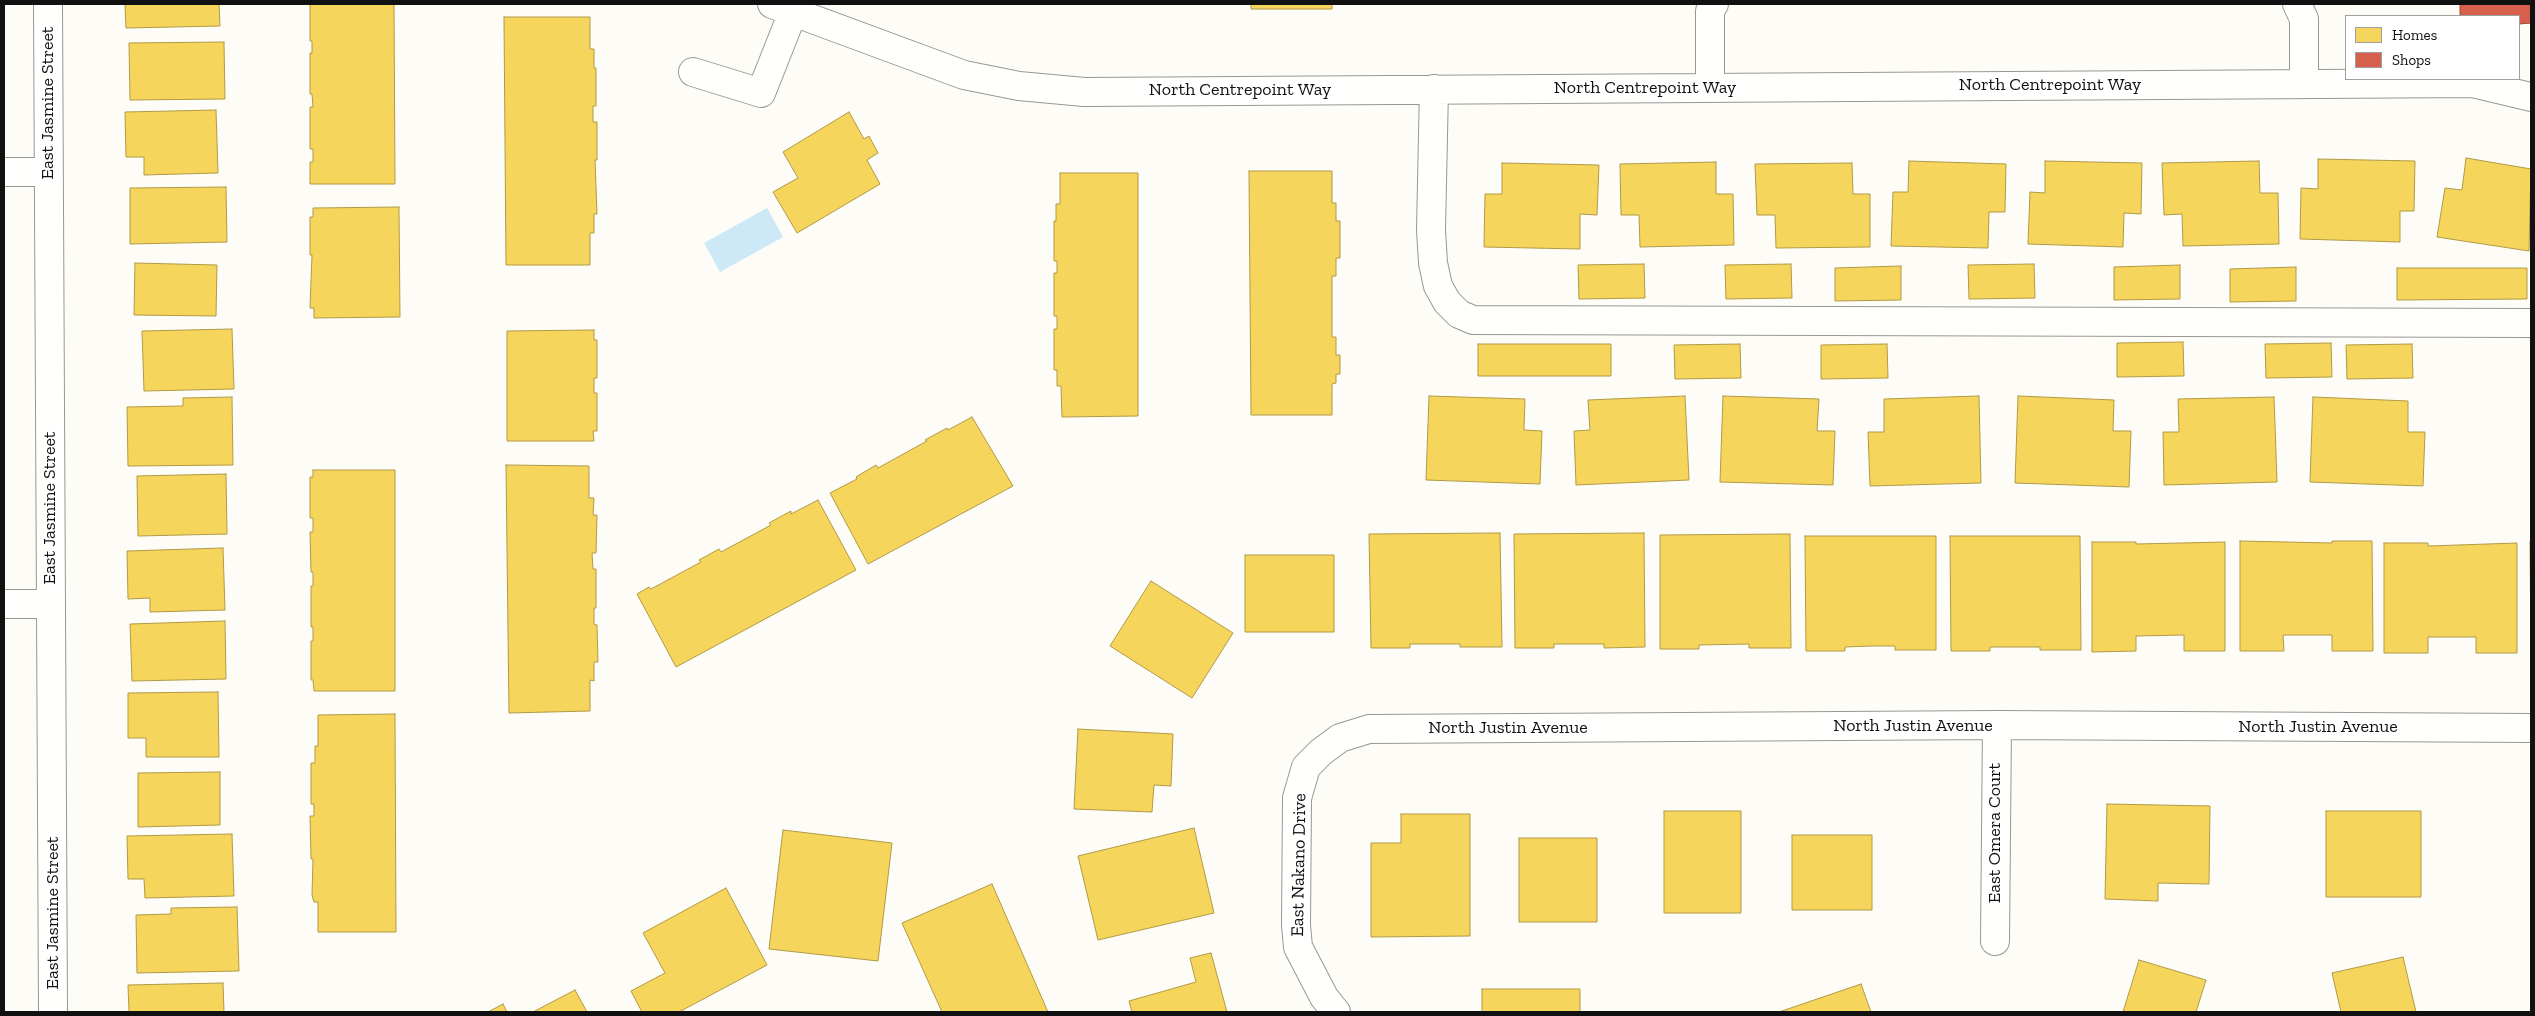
<!DOCTYPE html>
<html>
<head>
<meta charset="utf-8">
<style>
	body { margin:0 }
	#map { position:relative; width:2535px; height:1016px; overflow:hidden; background:#fdfcf7; font-family:"Zilla Slab",serif }
	canvas { display:block }
	.frame { position:absolute; inset:0; border:5px solid #111; pointer-events:none }
	.legend { position:absolute; left:2345px; top:15px; width:175px; height:65px; box-sizing:border-box; background:#fff; border:1px solid #a0a0a0; margin:0; padding:6px 9px; list-style:none; font-size:15px; color:#111 }
	.legend li { display:flex; align-items:center; gap:10px; height:25px }
	.legend b { width:25px; border:1px solid #a0a0a0 }
</style>
</head>
<body>
<div id="map">
<canvas width="2535" height="1016"></canvas>
<div class="frame"></div>
<ul class="legend">
<li><b style="height:14px;background:#f6d55c"></b>Homes</li>
<li><b style="height:14px;background:#d6604d"></b>Shops</li>
</ul>
</div>
<script>
const ctx = document.querySelector('canvas').getContext('2d');
ctx.lineJoin = 'round';
function paint(path, color) {
  ctx.fillStyle = color;
  ctx.fill(path, 'evenodd');
}
function toPath(rows) {
  const path = new Path2D();
  for (const r of rows) {
    path.moveTo(r[0], r[1]);
    for (let i = 2; i < r.length; i += 2) path.lineTo(r[i], r[i + 1]);
  }
  return path;
}
function trace(path, color, width, dash) {
  ctx.strokeStyle = color;
  ctx.lineWidth = width;
  ctx.lineCap = dash ? 'butt' : 'round';
  ctx.setLineDash(dash || []);
  ctx.stroke(path);
}
function write(font, color, halo, rows, align = 'center') {
  ctx.font = font + ' "Zilla Slab",serif';
  ctx.lineWidth = 5;
  ctx.setLineDash([]);
  ctx.textBaseline = 'middle';
  ctx.strokeStyle = halo;
  ctx.fillStyle = color;
  for (const [text, x, y, turn = 0] of rows) {
    ctx.save();
    ctx.translate(x, y);
    ctx.rotate((+turn || 0) * Math.PI / 180);
    ctx.textAlign = isNaN(turn) ? turn : align;
    if (halo) ctx.strokeText(text, 0, 0);
    ctx.fillText(text, 0, 0);
    ctx.restore();
  }
}
paint(toPath([
	[767,208,783,237,720,272,704,243]
]), '#cde8f7');
const homes = toPath([
	[125,4,219,4,220,26,126,28,125,4],
	[310,4,394,4,395,184,310,184,310,162,313,162,313,149,310,149,310,107,313,107,312,94,310,94,310,53,312,53,312,41,310,41,310,4],
	[1251,4,1332,4,1332,9,1251,9,1251,4],
	[504,17,590,17,590,49,594,49,594,68,596,68,596,106,593,106,593,122,597,122,597,160,595,160,597,214,594,214,594,233,590,233,590,265,506,265,504,17],
	[224,42,225,99,130,100,129,43,224,42],
	[216,110,218,173,144,175,144,157,126,157,125,112,216,110],
	[849,112,864,139,869,136,878,153,867,160,880,184,797,233,773,192,798,178,783,152,849,112],
	[2466,158,2531,169,2529,251,2437,237,2445,188,2462,190,2466,158],
	[2318,159,2415,161,2414,211,2400,211,2400,242,2300,239,2301,188,2318,189,2318,159],
	[1909,161,2006,164,2005,212,1989,212,1988,248,1891,246,1893,192,1908,192,1909,161],
	[2045,161,2142,163,2141,214,2124,213,2123,247,2028,244,2030,192,2045,193,2045,161],
	[2259,161,2260,193,2278,193,2279,244,2183,246,2182,214,2164,215,2162,163,2259,161],
	[1716,162,1716,194,1733,194,1734,245,1640,247,1639,215,1621,215,1620,164,1716,162],
	[1502,163,1599,165,1597,215,1580,214,1580,249,1484,247,1485,194,1502,194,1502,163],
	[1852,163,1853,194,1870,194,1870,247,1776,248,1775,215,1757,215,1755,164,1852,163],
	[1249,171,1332,171,1332,203,1336,203,1336,221,1340,221,1340,258,1336,258,1336,276,1332,276,1332,337,1336,337,1336,355,1340,355,1340,374,1336,374,1336,383,1332,384,1332,415,1251,415,1249,171],
	[1060,173,1138,173,1138,416,1062,417,1061,386,1057,386,1057,370,1054,370,1054,329,1057,329,1057,316,1054,316,1054,273,1057,273,1057,261,1054,261,1054,221,1056,221,1056,204,1060,204,1060,173],
	[226,187,227,242,130,244,130,188,226,187],
	[399,207,400,317,314,318,314,308,310,308,312,255,310,255,310,217,313,217,313,208,399,207],
	[135,263,217,265,216,316,134,315,135,263],
	[1644,264,1645,298,1579,299,1578,265,1644,264],
	[1791,264,1792,298,1726,299,1725,265,1791,264],
	[2034,264,2035,298,1969,299,1968,265,2034,264],
	[2180,265,2180,299,2114,300,2114,267,2180,265],
	[1901,266,1901,300,1835,301,1835,268,1901,266],
	[2296,267,2296,301,2230,302,2230,269,2296,267],
	[2397,268,2527,268,2527,299,2397,300,2397,268],
	[232,329,234,389,144,391,142,331,232,329],
	[594,330,594,340,597,340,597,378,594,378,594,393,597,393,597,431,593,431,594,441,507,441,507,331,594,330],
	[2183,342,2184,376,2117,377,2117,343,2183,342],
	[2331,343,2332,377,2266,378,2265,344,2331,343],
	[1478,344,1611,344,1611,376,1478,376,1478,344],
	[1740,344,1741,378,1675,379,1674,345,1740,344],
	[1887,344,1888,378,1821,379,1821,345,1887,344],
	[2412,344,2413,378,2347,379,2346,345,2412,344],
	[1429,396,1525,399,1524,430,1542,431,1540,484,1426,480,1429,396],
	[1685,396,1689,480,1576,485,1574,431,1590,430,1588,400,1685,396],
	[1723,396,1819,399,1817,431,1835,431,1833,485,1720,482,1723,396],
	[1979,396,1981,483,1870,486,1868,432,1884,432,1884,399,1979,396],
	[2018,396,2114,400,2113,431,2131,431,2129,487,2015,483,2018,396],
	[232,397,233,465,128,466,127,407,183,406,183,398,232,397],
	[2274,397,2277,482,2164,485,2163,432,2179,432,2178,399,2274,397],
	[2313,397,2408,401,2408,432,2425,432,2423,486,2310,482,2313,397],
	[972,417,1013,486,868,564,830,493,857,479,856,477,876,465,878,468,927,441,925,440,947,428,948,430,972,417],
	[506,465,589,466,589,498,594,498,593,515,597,515,596,553,592,553,593,569,596,569,596,608,594,608,594,624,597,625,598,662,594,662,594,681,590,680,590,711,509,713,506,465],
	[313,470,395,470,395,691,314,691,313,680,311,680,311,641,313,641,313,627,311,627,311,586,313,586,313,572,311,572,310,532,313,532,313,518,310,518,310,477,313,477,313,470],
	[226,474,227,534,138,536,137,476,226,474],
	[818,500,856,570,676,667,637,594,649,587,651,589,701,562,699,560,719,549,721,552,771,525,769,523,791,511,791,514,818,500],
	[1500,533,1502,647,1460,647,1460,644,1410,644,1410,648,1371,648,1369,534,1500,533],
	[1644,533,1645,647,1604,648,1604,644,1554,644,1554,648,1515,648,1514,534,1644,533],
	[1790,534,1791,648,1749,648,1749,644,1699,645,1699,649,1660,649,1660,535,1790,534],
	[1805,536,1936,536,1936,650,1895,650,1895,646,1871,646,1845,647,1845,651,1806,651,1805,536],
	[1950,536,2080,536,2081,650,2040,650,2040,647,1990,647,1990,651,1951,651,1950,536],
	[2240,541,2332,543,2332,541,2372,541,2373,651,2332,651,2332,635,2283,635,2284,651,2240,651,2240,541],
	[2092,542,2136,542,2136,544,2225,542,2225,651,2184,651,2184,635,2136,636,2136,651,2092,652,2092,542],
	[2530,542,2531,542,2531,652,2530,542],
	[2384,543,2428,543,2428,546,2517,543,2517,653,2476,653,2476,637,2428,637,2428,653,2384,653,2384,543],
	[223,548,225,610,150,612,150,598,128,599,127,551,223,548],
	[1245,555,1334,555,1334,632,1245,632,1245,555],
	[1151,581,1233,633,1192,698,1110,646,1151,581],
	[225,621,226,679,132,681,130,624,225,621],
	[218,692,219,757,146,757,146,738,128,738,128,693,218,692],
	[395,714,396,932,318,932,318,902,314,902,312,895,313,859,311,859,310,816,314,816,314,804,311,804,311,763,315,763,315,746,318,746,318,715,395,714],
	[1078,729,1173,734,1171,786,1154,785,1152,812,1074,809,1078,729],
	[220,772,220,825,138,827,138,773,220,772],
	[2107,804,2210,806,2209,884,2158,883,2158,901,2105,899,2107,804],
	[1664,811,1741,811,1741,913,1664,913,1664,811],
	[2326,811,2421,811,2421,897,2326,897,2326,811],
	[1401,814,1470,814,1470,936,1371,937,1371,843,1401,843,1401,814],
	[1194,828,1214,913,1098,940,1078,856,1194,828],
	[783,830,892,843,878,961,769,949,783,830],
	[232,834,234,896,145,898,144,879,128,879,127,836,232,834],
	[1792,835,1872,835,1872,910,1792,910,1792,835],
	[1519,838,1597,838,1597,922,1519,922,1519,838],
	[992,884,1048,1012,942,1012,902,923,992,884],
	[726,888,767,965,679,1012,642,1012,631,991,665,973,643,933,726,888],
	[237,907,239,971,137,973,136,915,171,914,171,908,237,907],
	[1211,953,1227,1012,1132,1012,1129,1001,1196,982,1190,958,1211,953],
	[2403,957,2416,1012,2341,1012,2332,973,2403,957],
	[2139,960,2206,980,2196,1012,2123,1012,2139,960],
	[223,983,224,1012,129,1012,128,985,223,983],
	[1861,984,1871,1012,1779,1012,1861,984],
	[1482,989,1580,989,1580,1012,1482,1012,1482,989],
	[575,990,587,1012,533,1012,575,990],
	[503,1004,507,1012,488,1012,503,1004]
]);
paint(homes, '#f6d55c');
trace(homes, '#b19a46', 1);
const shops = toPath([
	[2460,4,2531,4,2531,23,2519,24,2519,16,2460,16,2460,4]
]);
paint(shops, '#d6604d');
trace(shops, '#9b483b', 1);
const minor = toPath([
	[48,4,53,1012],
	[772,4,964,75,1019,86,1084,92,2472,83,2531,97],
	[2297,4,2304,19,2304,84],
	[693,72,761,93,793,12],
	[1710,87,1710,11,1714,4],
	[1434,89,1431,230,1433,263,1438,286,1447,302,1459,314,1473,320,2531,323],
	[4,172,48,172],
	[4,604,50,604],
	[1995,941,1997,725],
	[1336,1012,1324,997,1298,947,1296,925,1297,798,1306,767,1321,752,1340,738,1369,729,1997,725,2531,728]
]);
trace(minor, '#979795', 30);
trace(minor, '#fffffe', 28);
write('18px', '#111', '#fff', [
	["North Centrepoint Way",2050,85],
	["North Centrepoint Way",1645,88],
	["North Centrepoint Way",1240,90],
	["East Jasmine Street",48,103,-90],
	["East Jasmine Street",50,508,-90],
	["North Justin Avenue",1913,726],
	["North Justin Avenue",2318,727],
	["North Justin Avenue",1508,728],
	["East Omera Court",1995,833,-90],
	["East Nakano Drive",1299,865,-89],
	["East Jasmine Street",53,913,-90]
]);
</script>
</body>
</html>
